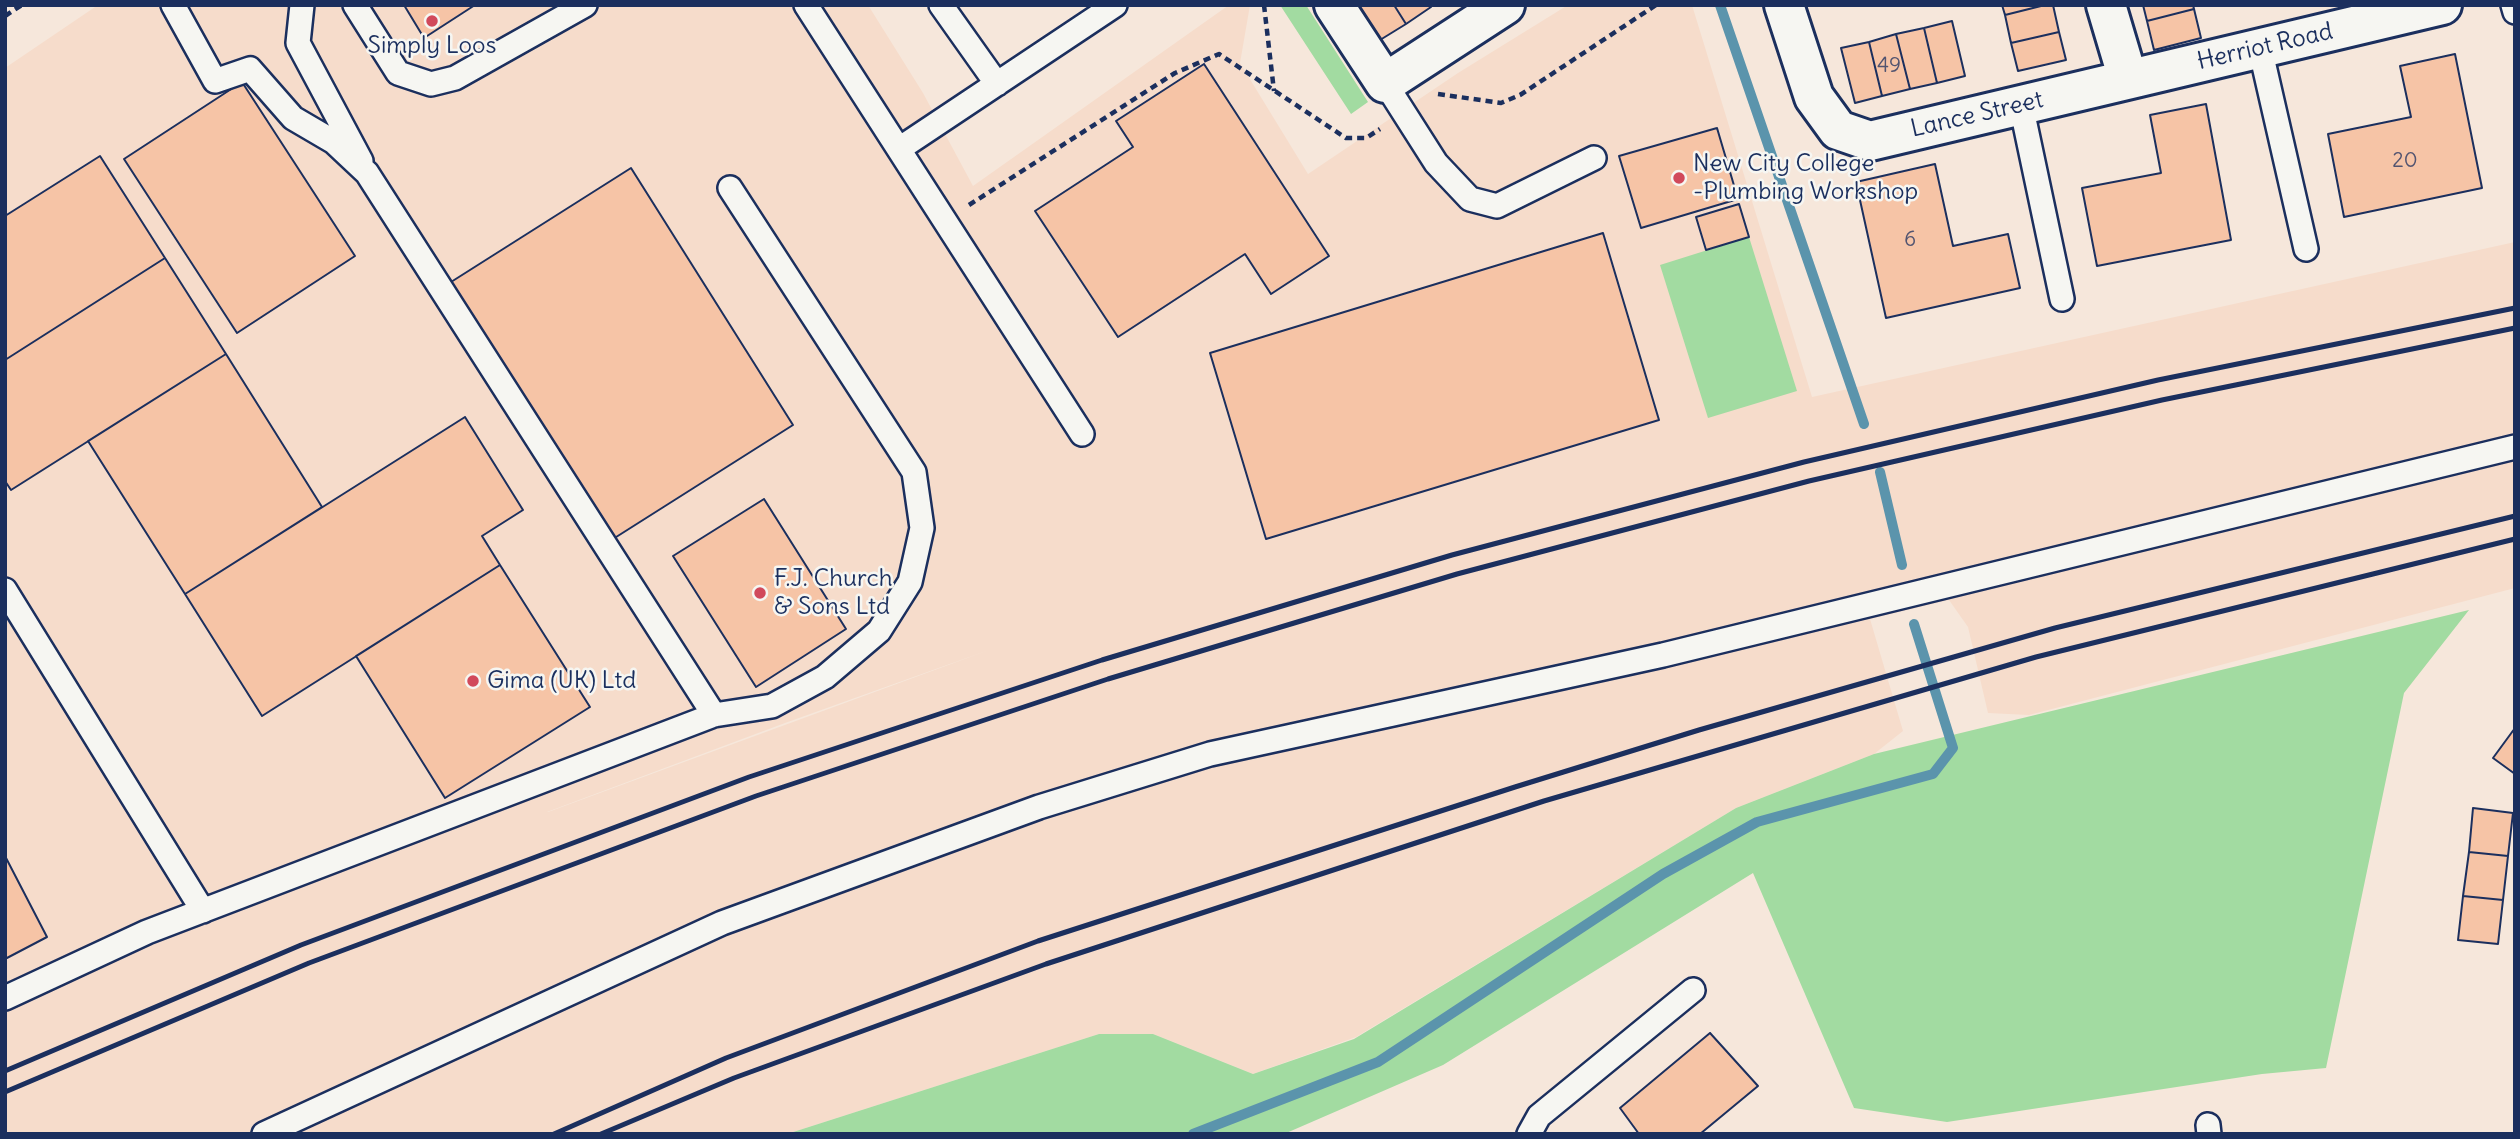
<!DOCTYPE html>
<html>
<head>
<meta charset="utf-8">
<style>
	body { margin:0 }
	#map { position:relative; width:2520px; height:1139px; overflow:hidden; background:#f6e7db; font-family:Delius,sans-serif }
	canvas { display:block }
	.frame { position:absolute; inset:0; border:7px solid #1b2f5e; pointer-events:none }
</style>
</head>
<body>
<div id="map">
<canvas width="2520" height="1139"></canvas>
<div class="frame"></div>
</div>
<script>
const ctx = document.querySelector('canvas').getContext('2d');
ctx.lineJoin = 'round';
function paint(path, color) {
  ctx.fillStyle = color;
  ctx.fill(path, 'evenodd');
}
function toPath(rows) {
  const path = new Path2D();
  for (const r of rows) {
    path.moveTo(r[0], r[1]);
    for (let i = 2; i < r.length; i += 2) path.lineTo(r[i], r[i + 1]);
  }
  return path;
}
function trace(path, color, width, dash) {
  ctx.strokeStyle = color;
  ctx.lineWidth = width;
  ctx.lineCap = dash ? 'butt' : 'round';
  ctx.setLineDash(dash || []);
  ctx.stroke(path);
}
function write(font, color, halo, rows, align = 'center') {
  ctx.font = font + ' Delius,sans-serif';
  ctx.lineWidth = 5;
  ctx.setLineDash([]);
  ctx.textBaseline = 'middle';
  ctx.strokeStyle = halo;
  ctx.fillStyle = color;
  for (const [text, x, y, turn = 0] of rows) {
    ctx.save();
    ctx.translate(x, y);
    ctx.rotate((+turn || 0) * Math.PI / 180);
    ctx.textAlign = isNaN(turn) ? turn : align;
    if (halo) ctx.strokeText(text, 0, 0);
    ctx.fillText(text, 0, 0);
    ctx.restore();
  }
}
paint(toPath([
	[98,5,868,5,923,93,973,186,1229,5,1250,5,1240,63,1308,174,1458,73,1568,5,1692,5,1812,397,2515,242,2515,588,2029,715,1988,713,1968,627,1949,600,1870,619,1903,731,1874,754,1736,808,1356,1037,1253,1074,1153,1034,1099,1034,787,1134,5,1134,5,68],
	[989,650,548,812,547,812,785,723]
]), '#f6dccb');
paint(toPath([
	[1280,5,1306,5,1368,102,1351,114],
	[1749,237,1797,391,1708,418,1660,265],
	[2469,610,2404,693,2326,1068,2262,1074,1947,1122,1854,1108,1753,873,1443,1065,1284,1134,787,1134,1099,1034,1153,1034,1253,1074,1354,1039,1736,808,1874,754]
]), '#a2dba1');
trace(toPath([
	[1720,5,1864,424],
	[1880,472,1902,565],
	[1193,1134,1378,1062,1663,874,1757,822,1933,774,1953,748,1914,624]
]), '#5b94ac', 10);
const building = toPath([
	[404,5,475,5,424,38,404,5],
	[1358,5,1394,5,1406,24,1380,40,1358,5],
	[1394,5,1429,5,1431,7,1406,24,1394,5],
	[2002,5,2045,5,2005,15,2002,5],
	[2045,5,2053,5,2059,32,2011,43,2005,15,2045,5],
	[2143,5,2193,5,2194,9,2147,21,2143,5],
	[2194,9,2201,38,2154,50,2147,21,2194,9],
	[1952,21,1965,76,1937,83,1924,28,1952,21],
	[1924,28,1937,83,1910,89,1896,34,1924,28],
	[2059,32,2066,60,2018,71,2011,43,2059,32],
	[1896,34,1910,89,1882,96,1869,42,1896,34],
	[1869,42,1882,96,1855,103,1841,48,1869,42],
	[2455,54,2482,188,2344,217,2328,134,2411,117,2400,66,2455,54],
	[1204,64,1329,256,1271,294,1245,254,1118,337,1035,211,1133,147,1116,121,1204,64],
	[242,82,355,256,237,333,124,159,242,82],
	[2206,104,2231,240,2097,266,2082,188,2161,173,2150,115,2206,104],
	[1717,128,1738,199,1641,228,1619,156,1717,128],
	[100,156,165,258,5,360,5,216,100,156],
	[1935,164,1953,246,2008,234,2020,288,1886,318,1856,182,1935,164],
	[631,168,793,425,613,539,451,282,631,168],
	[1739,204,1749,237,1706,250,1696,217,1739,204],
	[1603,233,1659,420,1266,539,1210,353,1603,233],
	[165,258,226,354,11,490,5,481,5,360,165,258],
	[226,354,322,507,185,594,88,441,226,354],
	[465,417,523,510,482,536,500,565,262,716,185,594,465,417],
	[764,499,846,629,756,687,673,556,764,499],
	[500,565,590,707,445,798,356,656,500,565],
	[2515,728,2515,774,2493,758,2515,728],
	[2473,808,2513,813,2508,856,2469,852,2473,808],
	[2469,852,2508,856,2503,900,2463,896,2469,852],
	[5,856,47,937,5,959,5,856],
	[2463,896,2503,900,2498,944,2458,940,2463,896],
	[1710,1033,1758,1086,1700,1134,1639,1134,1620,1108,1710,1033]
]);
paint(building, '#f6c4a6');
trace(building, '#1b2f5e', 2);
const lane = toPath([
	[173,5,215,81,250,69,293,118,334,142,367,173,714,715],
	[302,5,298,43,361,161],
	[355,5,398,73,431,84,455,78,585,5],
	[806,5,1082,434],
	[941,5,997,84],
	[2513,5,2515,12],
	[2260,48,2306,249],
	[1385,83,1436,163,1470,199,1497,206,1594,158],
	[2021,105,2062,299],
	[899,149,1115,5],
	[5,590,203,911],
	[5,998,147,932,714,715,772,706,825,677,879,631,910,582,922,528,914,472,730,188],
	[2208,1125,2209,1134],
	[264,1134,722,923,1039,807,1210,754,1663,655,2515,447],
	[1529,1134,1539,1116,1693,990]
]);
const street = toPath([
	[1334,5,1385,83,1505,5],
	[1784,5,1814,97,1838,130,1870,141,2442,5],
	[2106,5,2128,79]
]);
trace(lane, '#1b2f5e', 28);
trace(street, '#1b2f5e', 44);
trace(toPath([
	[1264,5,1274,91],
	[5,16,22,5],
	[1438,94,1501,103,1520,95,1656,5],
	[969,205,1175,73,1219,54,1346,138,1366,138,1380,129]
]), '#1b2f5e', 4.5, [7, 5]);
trace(lane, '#f6f6f2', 23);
trace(street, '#f6f6f2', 38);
trace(toPath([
	[5,1071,301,945,749,777,1102,660,1452,555,1804,462,2158,380,2515,308],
	[5,1092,309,963,756,796,1108,679,1457,574,1809,481,2162,400,2515,328],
	[554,1134,726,1058,1038,941,1515,787,1699,730,2055,628,2515,516],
	[601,1134,734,1078,1046,964,1544,801,2036,657,2515,539]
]), '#1b2f5e', 5);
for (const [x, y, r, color] of [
	[432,21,7,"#d1495b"],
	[1679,178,7,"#d1495b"],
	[760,593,7,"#d1495b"],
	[473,681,7,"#d1495b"]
]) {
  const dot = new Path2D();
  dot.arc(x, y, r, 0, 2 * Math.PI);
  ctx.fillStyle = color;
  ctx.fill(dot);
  trace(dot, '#f6f6f2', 2.5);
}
write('21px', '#525470', null, [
	["49",1889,66],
	["20",2405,161],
	["6",1910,240]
]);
write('24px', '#1b2f5e', '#f6f6f2', [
	["Simply Loos",432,46,"center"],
	["New City College",1693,164],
	["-Plumbing Workshop",1693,192],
	["F.J. Church",774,579],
	["& Sons Ltd",774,607],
	["Gima (UK) Ltd",487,681]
], 'left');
write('24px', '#1b2f5e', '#f6f6f2', [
	["Herriot Road",2265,47,-13],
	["Lance Street",1977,115,-13]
]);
</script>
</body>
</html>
